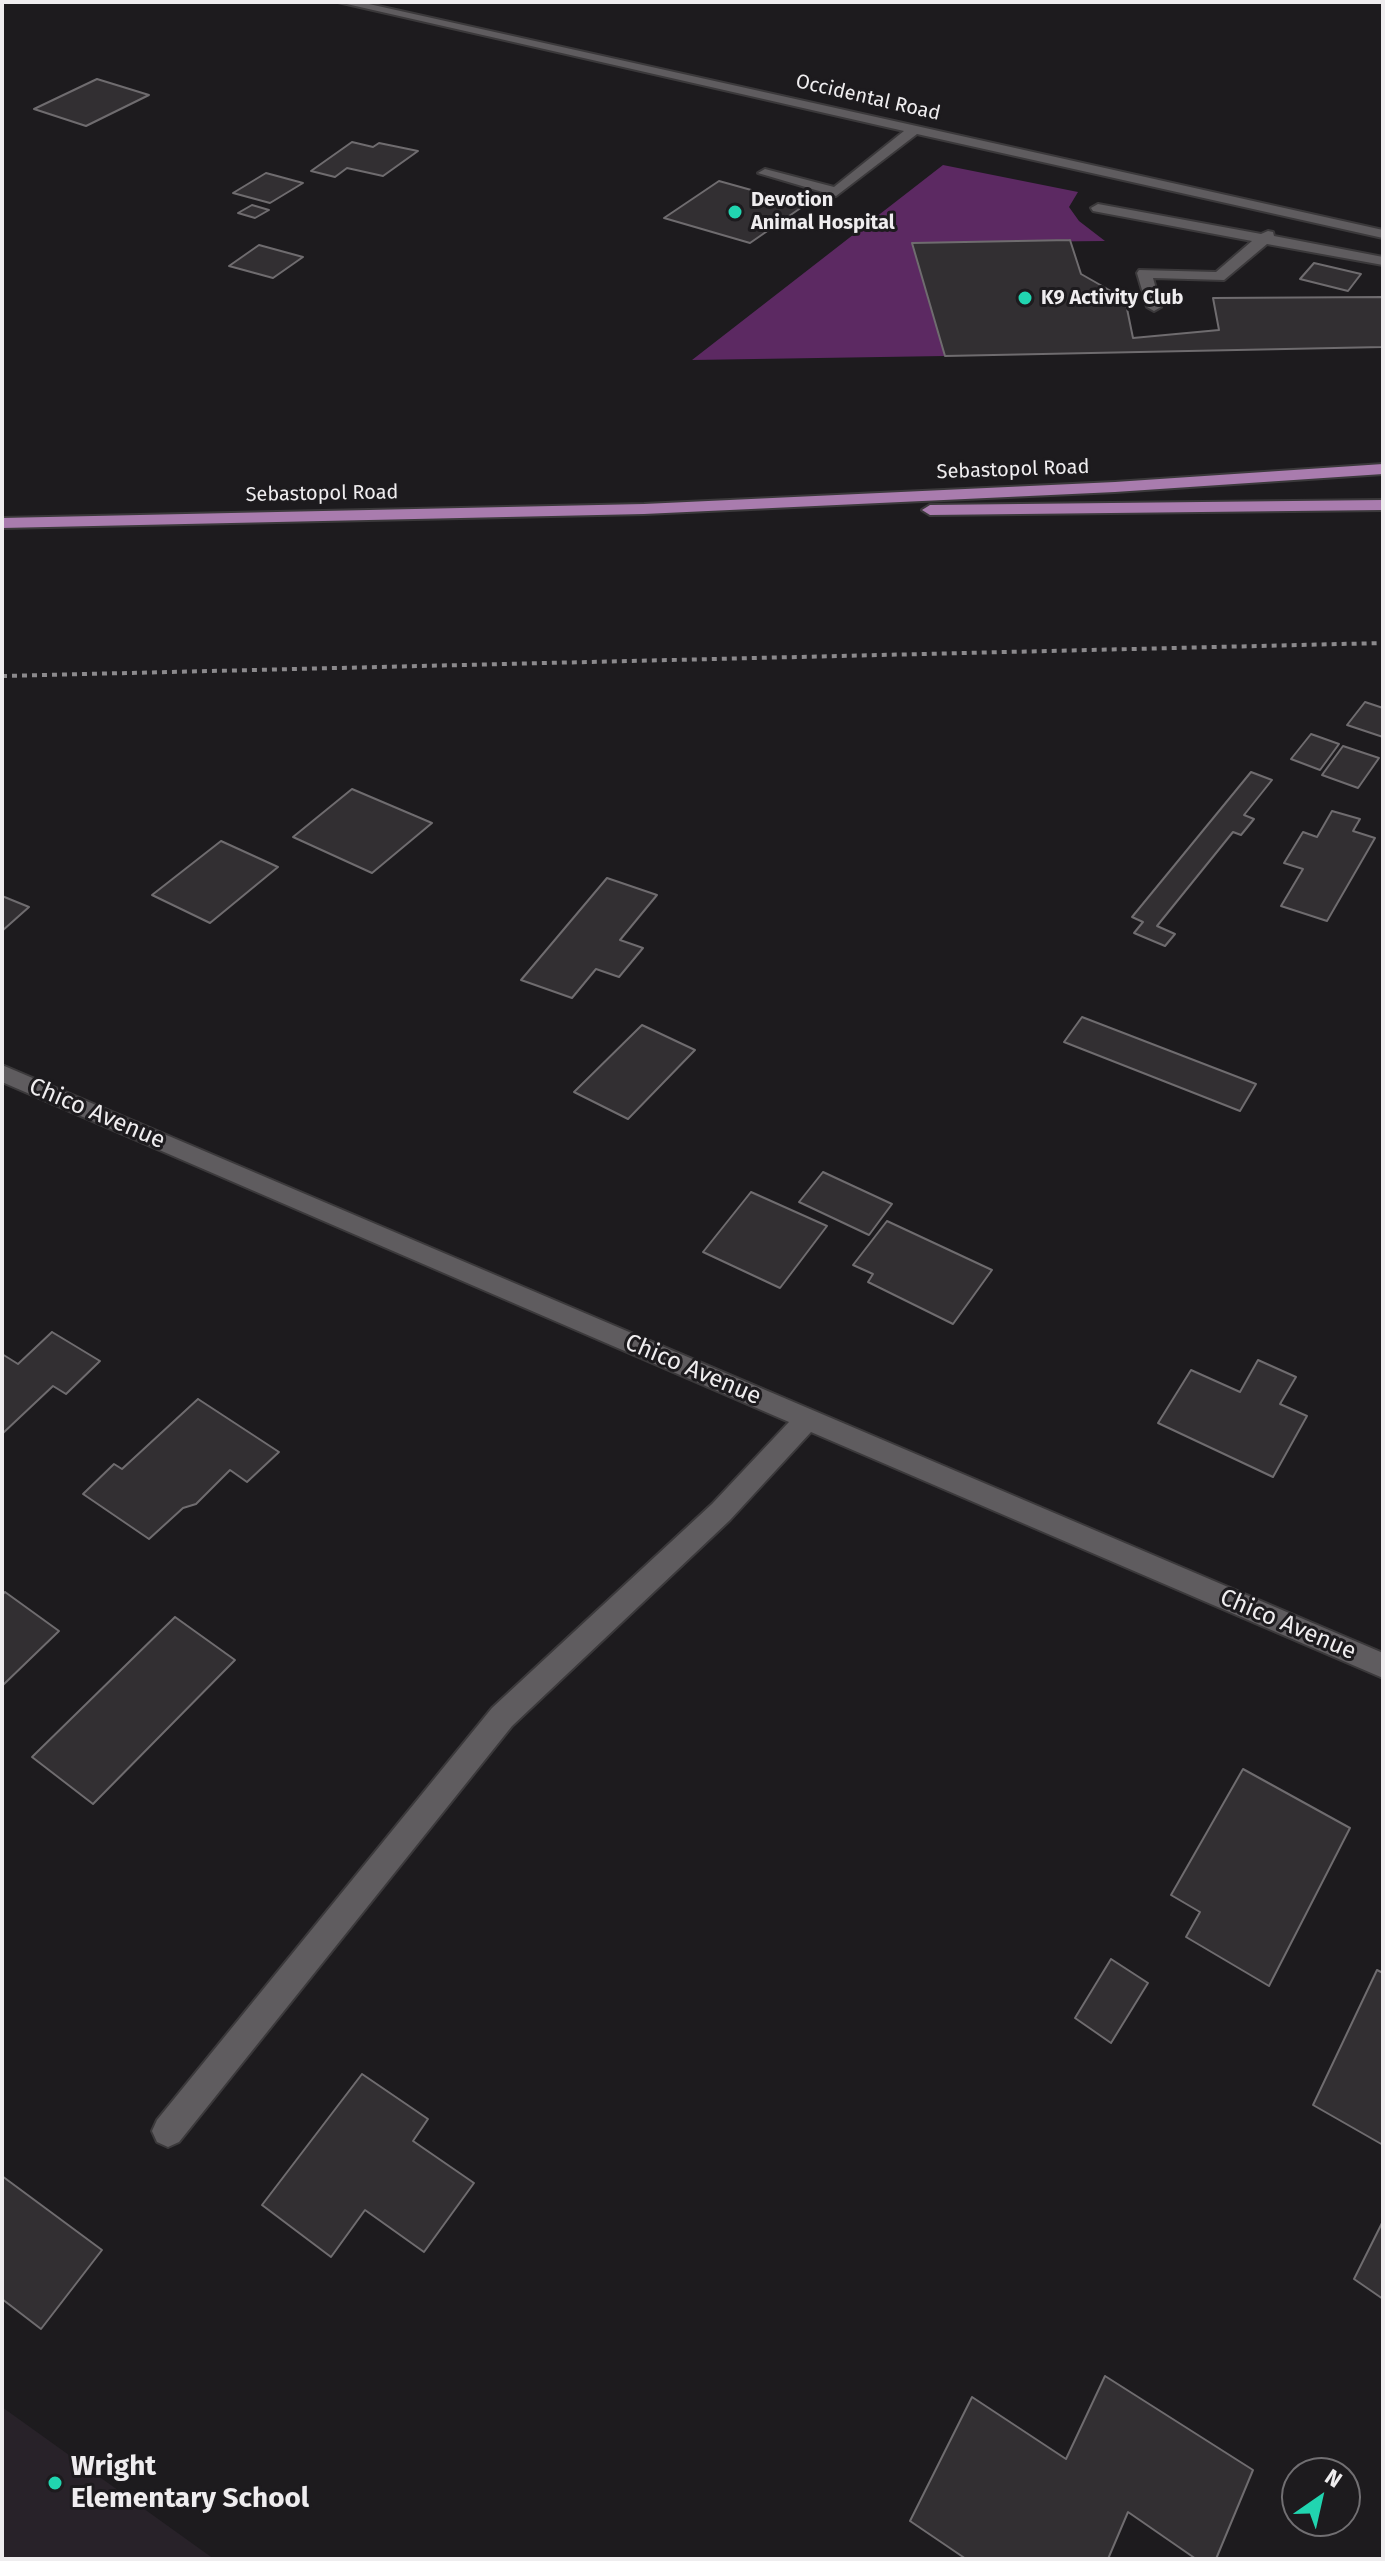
<!DOCTYPE html>
<html>
<head>
<meta charset="utf-8">
<style>
	body { margin:0 }
	#map { position:relative; width:1385px; height:2561px; overflow:hidden; background:#1d1b1e; font-family:"Fira Sans",sans-serif }
	canvas { display:block }
	.frame { position:absolute; inset:0; border:4px solid #efedef; pointer-events:none }
	.north { position:absolute; left:1281px; top:2457px; width:80px; height:80px; box-sizing:border-box; background:#1d1b1e; border:2px solid #716f72; border-radius:50%; rotate:34deg; font-size:22px; font-weight:700; line-height:32px; text-align:center; color:#efedef }
	.north::after { content:''; display:block; margin:auto; width:28px; height:36px; background:#21d5b0; clip-path:polygon(50% 0,100% 100%,50% 72%,0 100%) }
</style>
</head>
<body>
<div id="map">
<canvas width="1385" height="2561"></canvas>
<div class="frame"></div>
<div class="north">N</div>
</div>
<script>
const ctx = document.querySelector('canvas').getContext('2d');
ctx.lineJoin = 'round';
function paint(path, color) {
  ctx.fillStyle = color;
  ctx.fill(path, 'evenodd');
}
function toPath(rows) {
  const path = new Path2D();
  for (const r of rows) {
    path.moveTo(r[0], r[1]);
    for (let i = 2; i < r.length; i += 2) path.lineTo(r[i], r[i + 1]);
  }
  return path;
}
function trace(path, color, width, dash) {
  ctx.strokeStyle = color;
  ctx.lineWidth = width;
  ctx.lineCap = dash ? 'butt' : 'round';
  ctx.setLineDash(dash || []);
  ctx.stroke(path);
}
function write(font, color, halo, rows, align = 'center') {
  ctx.font = font + ' "Fira Sans",sans-serif';
  ctx.lineWidth = 6;
  ctx.setLineDash([]);
  ctx.textBaseline = 'middle';
  ctx.strokeStyle = halo;
  ctx.fillStyle = color;
  for (const [text, x, y, turn = 0] of rows) {
    ctx.save();
    ctx.translate(x, y);
    ctx.rotate((+turn || 0) * Math.PI / 180);
    ctx.textAlign = isNaN(turn) ? turn : align;
    if (halo) ctx.strokeText(text, 0, 0);
    ctx.fillText(text, 0, 0);
    ctx.restore();
  }
}
paint(toPath([
	[2,2407,214,2559,2,2559]
]), '#282229');
paint(toPath([
	[943,165,1078,192,1069,207,1079,221,1105,241,912,243,945,356,692,360]
]), '#5c2962');
const building = toPath([
	[97,79,149,95,86,126,34,109,97,79],
	[352,142,373,147,379,143,418,151,383,176,347,168,335,177,311,171,352,142],
	[266,173,303,183,270,203,233,193,266,173],
	[719,181,805,205,750,243,664,218,719,181],
	[252,205,269,210,255,218,238,213,252,205],
	[1070,240,1081,274,1125,299,1133,338,1219,330,1213,298,1383,297,1383,347,945,356,912,243,1070,240],
	[259,245,303,257,273,278,229,266,259,245],
	[1314,263,1361,274,1348,291,1300,279,1314,263],
	[1365,702,1383,708,1383,737,1347,725,1365,702],
	[1311,734,1339,744,1320,770,1291,759,1311,734],
	[1343,746,1379,758,1358,788,1322,775,1343,746],
	[1251,772,1272,780,1244,815,1254,819,1241,835,1233,832,1157,926,1175,934,1165,946,1134,933,1143,922,1132,917,1251,772],
	[352,789,432,823,372,873,293,837,352,789],
	[1332,811,1360,819,1353,831,1375,838,1327,921,1281,906,1303,869,1284,863,1303,832,1317,837,1332,811],
	[221,841,278,867,210,923,152,895,221,841],
	[607,878,657,895,620,940,643,948,619,977,596,969,572,998,521,980,607,878],
	[2,896,29,907,2,931,2,896],
	[1082,1017,1256,1084,1240,1111,1064,1042,1082,1017],
	[642,1025,695,1050,628,1119,574,1092,642,1025],
	[823,1172,892,1204,869,1235,799,1202,823,1172],
	[751,1192,827,1226,780,1288,703,1252,751,1192],
	[887,1221,992,1270,953,1324,868,1282,873,1274,853,1265,887,1221],
	[52,1332,100,1361,66,1394,53,1386,2,1434,2,1354,18,1364,52,1332],
	[1258,1360,1296,1377,1280,1404,1307,1416,1273,1477,1158,1423,1191,1370,1240,1392,1258,1360],
	[198,1399,279,1452,247,1482,230,1470,196,1504,183,1508,149,1539,83,1494,114,1464,122,1469,198,1399],
	[5,1592,59,1631,2,1686,2,1595,5,1592],
	[175,1617,235,1660,93,1804,32,1757,175,1617],
	[1243,1769,1350,1828,1269,1986,1186,1937,1200,1912,1171,1895,1243,1769],
	[1111,1959,1148,1983,1111,2043,1075,2018,1111,1959],
	[1377,1970,1383,1973,1383,2145,1313,2105,1377,1970],
	[362,2074,428,2119,413,2141,474,2183,424,2252,365,2210,331,2257,262,2205,362,2074],
	[2,2176,102,2250,41,2329,2,2299,2,2176],
	[1383,2221,1383,2299,1354,2279,1383,2221],
	[1105,2376,1253,2470,1216,2559,1196,2559,1128,2512,1108,2559,966,2559,910,2521,972,2397,1066,2459,1105,2376]
]);
paint(building, '#322f32');
trace(building, '#6f6c6f', 2);
const minor = toPath([
	[338,2,360,2,1383,230,1383,238,917,134,836,196,758,173,765,169,834,187,904,131,338,2],
	[1098,204,1261,234,1268,231,1273,232,1274,236,1383,257,1383,265,1267,244,1224,280,1153,278,1161,307,1154,311,1147,307,1137,273,1139,270,1216,272,1252,241,1093,211,1091,208,1098,204],
	[2,1065,1383,1653,1383,1678,811,1432,730,1520,512,1726,179,2142,168,2147,157,2142,152,2131,157,2120,492,1708,712,1504,789,1422,2,1082,2,1065]
]);
const major = toPath([
	[1383,464,1383,474,1115,492,644,514,2,528,2,518,644,504,1115,482,1383,464],
	[1383,500,1383,510,930,515,922,510,930,505,1383,500]
]);
trace(minor, '#3b393b', 4);
trace(major, '#3b393b', 4);
trace(toPath([
	[2,676,1383,643]
]), '#8b898c', 4, [5, 5]);
paint(minor, '#5f5c5f');
paint(major, '#a97cae');
for (const [x, y, r, color] of [
	[735,212,8,"#21d5b0"],
	[1025,298,8,"#21d5b0"],
	[55,2483,8,"#21d5b0"]
]) {
  const dot = new Path2D();
  dot.arc(x, y, r, 0, 2 * Math.PI);
  ctx.fillStyle = color;
  ctx.fill(dot);
  trace(dot, '#1d1b1e', 3);
}
write('20px', '#efedef', '#1d1b1e', [
	["Occidental Road",868,98,13],
	["Sebastopol Road",1013,470,-2],
	["Sebastopol Road",322,494,-1]
]);
write('bold 20px', '#efedef', '#1d1b1e', [
	["Devotion",751,200],
	["Animal Hospital",751,223],
	["K9 Activity Club",1041,298]
], 'left');
write('24px', '#efedef', '#1d1b1e', [
	["Chico Avenue",97,1114,23],
	["Chico Avenue",693,1370,23],
	["Chico Avenue",1288,1625,23]
]);
write('bold 28px', '#efedef', '#1d1b1e', [
	["Wright",71,2467],
	["Elementary School",71,2499]
], 'left');
</script>
</body>
</html>
